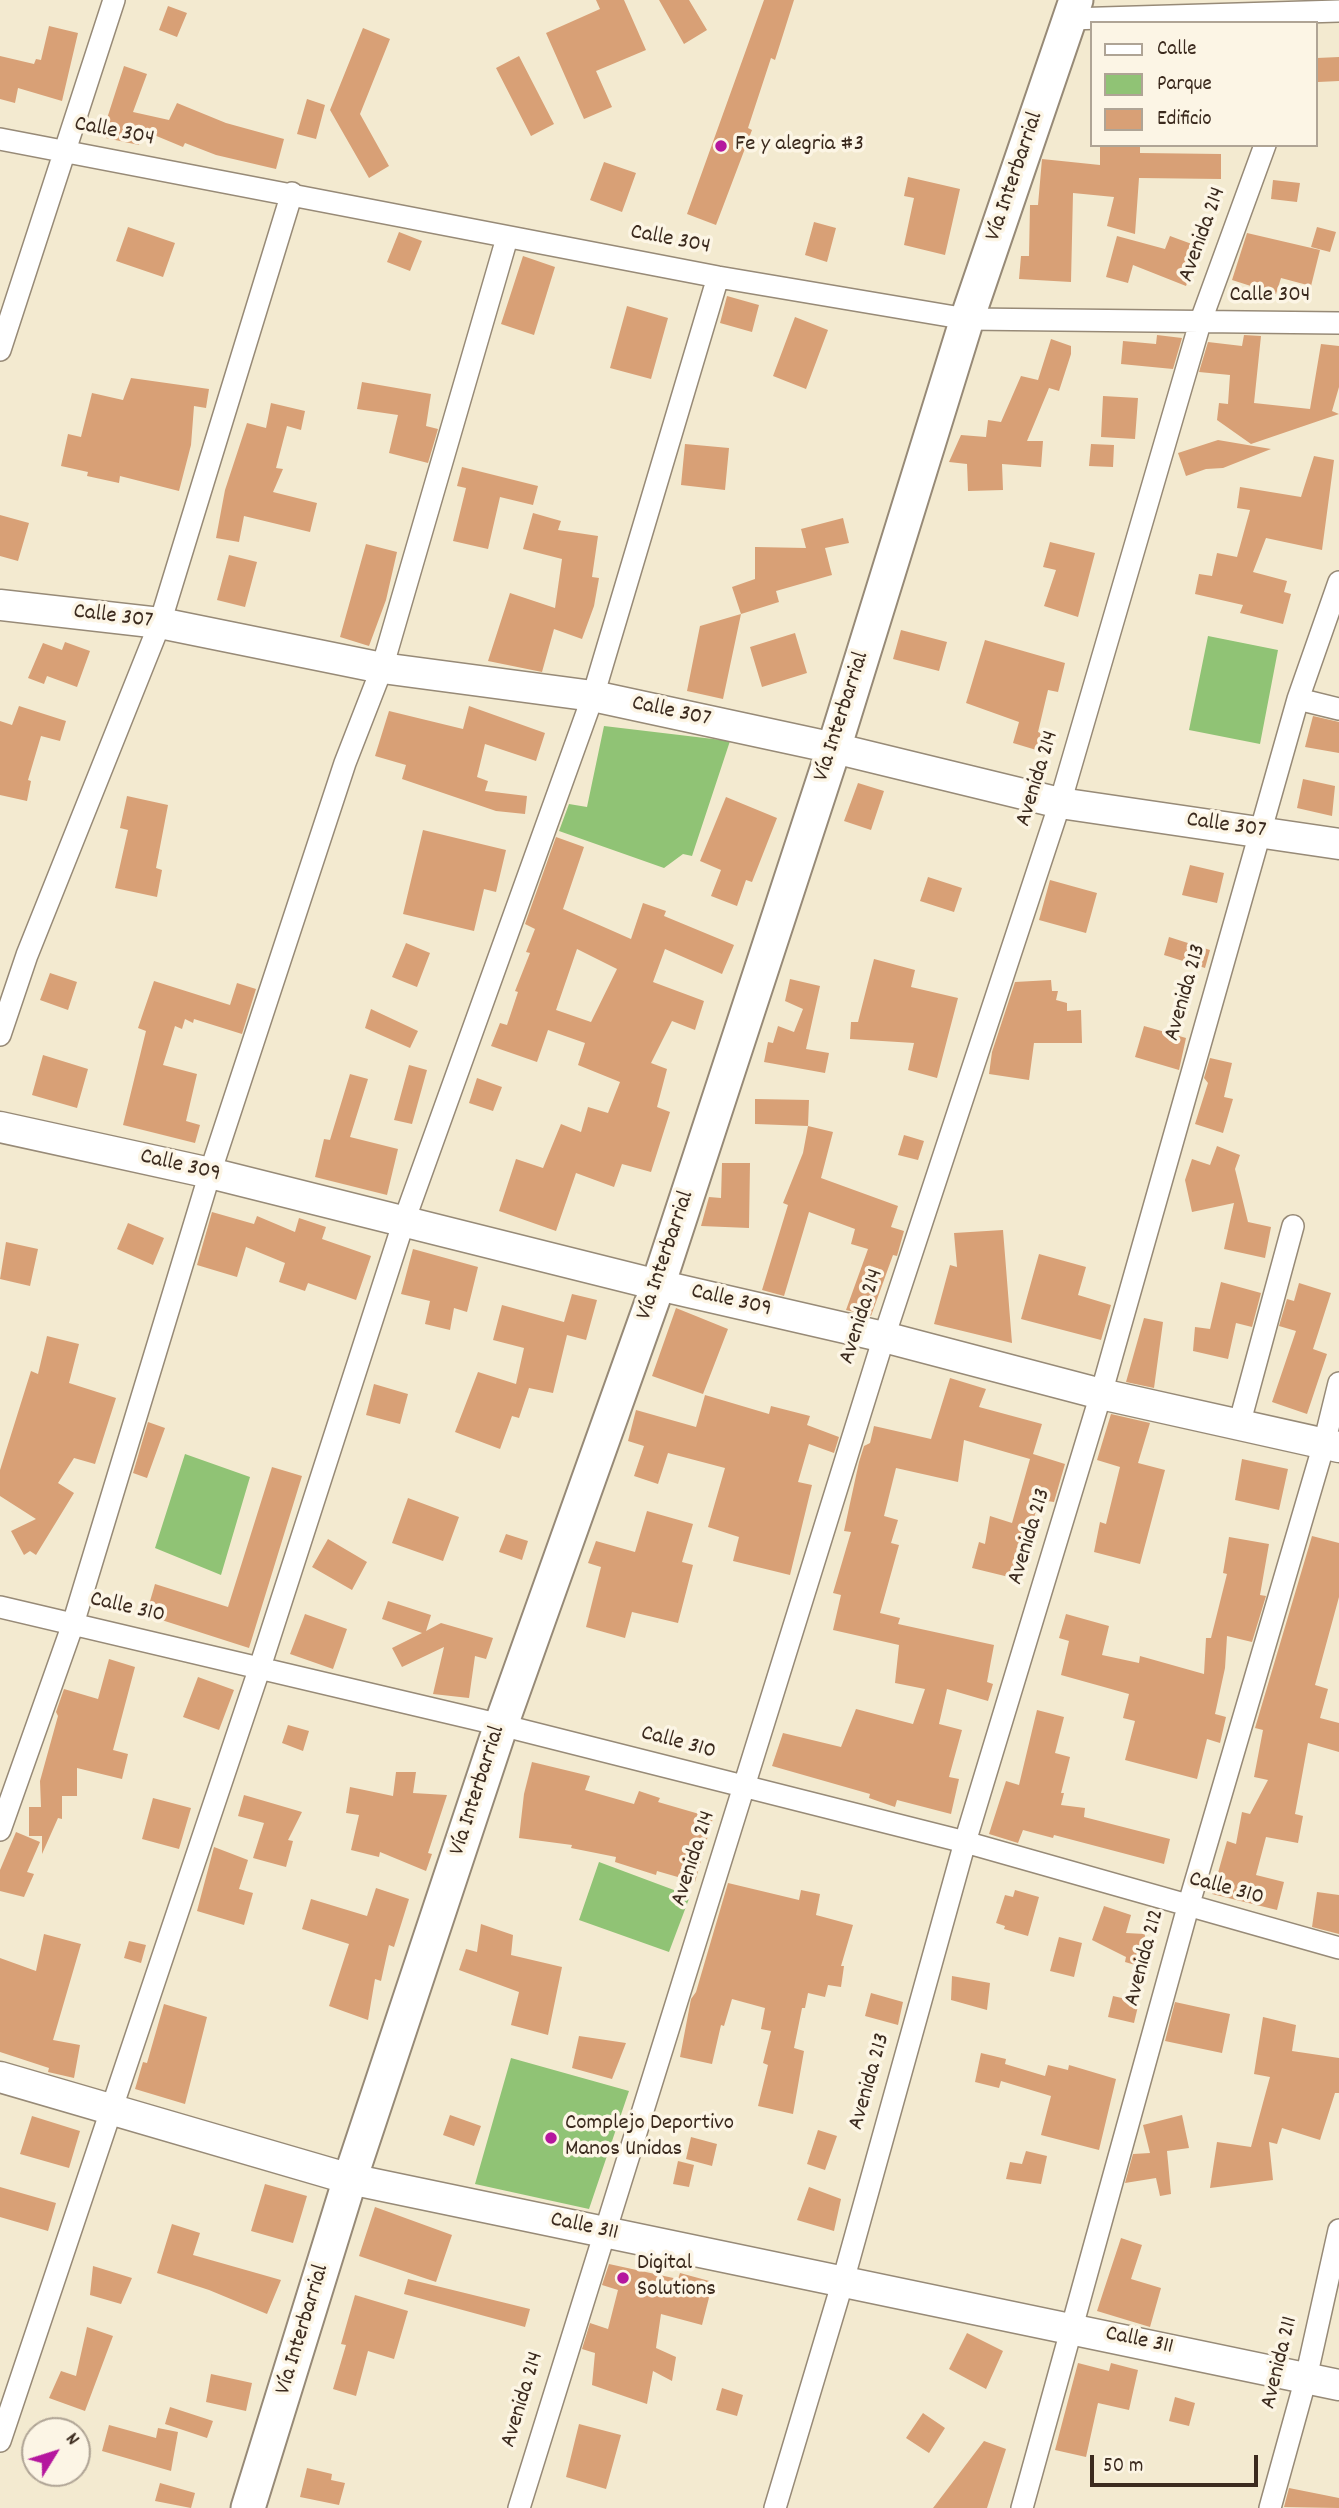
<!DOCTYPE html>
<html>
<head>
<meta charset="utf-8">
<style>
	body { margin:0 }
	#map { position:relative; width:1339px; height:2508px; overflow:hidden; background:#f3ead0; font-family:Dekko,sans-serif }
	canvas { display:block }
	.legend { position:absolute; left:1090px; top:21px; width:228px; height:126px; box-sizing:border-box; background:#fcf5e5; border:2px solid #afa495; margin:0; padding:9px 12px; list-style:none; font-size:21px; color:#3b2a1e }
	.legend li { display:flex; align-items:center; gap:14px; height:35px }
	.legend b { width:35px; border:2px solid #afa495 }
	.north { position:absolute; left:21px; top:2417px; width:70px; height:70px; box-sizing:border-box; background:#fcf5e5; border:2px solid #afa495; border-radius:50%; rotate:52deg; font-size:19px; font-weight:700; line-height:28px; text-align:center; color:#3b2a1e }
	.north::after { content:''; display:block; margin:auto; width:24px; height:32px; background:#b5179e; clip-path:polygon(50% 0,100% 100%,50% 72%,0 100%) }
	.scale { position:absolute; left:1090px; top:2455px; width:168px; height:32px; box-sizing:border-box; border:4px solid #3b2a1e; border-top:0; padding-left:9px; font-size:21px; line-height:24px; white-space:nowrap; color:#3b2a1e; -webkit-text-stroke:5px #fcf5e5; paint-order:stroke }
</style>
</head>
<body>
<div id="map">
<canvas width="1339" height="2508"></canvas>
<ul class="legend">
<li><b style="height:9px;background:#fff"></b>Calle</li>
<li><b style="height:19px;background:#90c375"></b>Parque</li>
<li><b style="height:19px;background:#d8a076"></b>Edificio</li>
</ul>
<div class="north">N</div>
<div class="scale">50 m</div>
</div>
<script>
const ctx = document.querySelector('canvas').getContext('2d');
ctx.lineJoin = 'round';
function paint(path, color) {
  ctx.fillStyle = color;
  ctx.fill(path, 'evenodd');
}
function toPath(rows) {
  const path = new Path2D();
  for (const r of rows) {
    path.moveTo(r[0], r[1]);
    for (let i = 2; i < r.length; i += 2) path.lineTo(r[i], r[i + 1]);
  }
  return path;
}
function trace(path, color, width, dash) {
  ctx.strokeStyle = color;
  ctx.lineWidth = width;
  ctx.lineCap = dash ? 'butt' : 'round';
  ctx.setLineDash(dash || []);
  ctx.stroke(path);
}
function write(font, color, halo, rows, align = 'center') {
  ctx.font = font + ' Dekko,sans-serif';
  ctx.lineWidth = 7;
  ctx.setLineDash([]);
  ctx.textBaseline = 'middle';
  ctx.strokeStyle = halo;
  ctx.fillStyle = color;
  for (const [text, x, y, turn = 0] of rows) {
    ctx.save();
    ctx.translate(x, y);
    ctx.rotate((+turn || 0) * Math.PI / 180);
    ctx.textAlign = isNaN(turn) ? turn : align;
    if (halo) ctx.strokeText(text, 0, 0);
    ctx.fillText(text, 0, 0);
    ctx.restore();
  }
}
paint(toPath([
	[1208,636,1278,650,1260,744,1189,730],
	[604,726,730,741,692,856,683,854,664,868,559,831,569,804,587,807],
	[185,1454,250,1477,221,1575,155,1548],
	[599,1862,690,1896,669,1952,579,1920],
	[511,2058,629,2091,589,2209,475,2184]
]), '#90c375');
paint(toPath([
	[596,0,624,0,646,50,596,71,612,107,584,119,546,33,600,9],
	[659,0,689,0,707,30,684,44],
	[764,0,794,0,775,60,771,58,748,128,752,130,716,225,687,214],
	[168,6,187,13,177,37,159,30],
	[49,26,78,33,62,101,18,88,15,103,0,99,0,56,34,64,36,59,41,60],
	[363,28,390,39,360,114,389,166,369,178,330,110],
	[519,56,554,124,531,136,496,68],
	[1339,57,1339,81,1318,82,1317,58],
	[124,66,147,74,133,112,169,120,177,103,226,123,284,139,276,169,216,155,185,143,183,147,142,130,139,145,101,137],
	[307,99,325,105,316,139,297,134],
	[1100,145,1140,145,1140,153,1221,154,1221,179,1139,178,1135,234,1107,226,1114,197,1073,193,1071,282,1019,279,1021,256,1029,256,1030,205,1038,205,1042,159,1100,165],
	[604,162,636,173,622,212,590,200],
	[908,177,960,189,945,255,904,245,914,198,904,196],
	[1273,180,1300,183,1297,202,1271,199],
	[814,222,836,228,827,262,805,255],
	[128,227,175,243,163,277,116,261],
	[1317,227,1336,232,1330,252,1311,247],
	[399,232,422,241,410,271,387,262],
	[1247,233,1320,250,1311,286,1281,278,1276,294,1232,280],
	[1117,236,1165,249,1170,236,1200,247,1186,286,1133,265,1128,283,1106,277],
	[523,256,555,267,534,335,501,324],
	[727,296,759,305,752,332,720,323],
	[627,306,668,318,651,379,610,368],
	[795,317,828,330,806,389,773,376],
	[1157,335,1182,338,1173,369,1121,364,1123,341,1156,344],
	[1244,335,1261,336,1254,403,1310,409,1321,344,1339,346,1339,387,1332,411,1339,414,1251,444,1217,420,1219,403,1228,404,1230,375,1199,372,1208,342,1242,346],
	[1051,339,1071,346,1071,354,1059,391,1049,388,1027,441,1043,441,1041,467,1002,464,1003,490,968,491,967,464,949,462,961,435,986,437,988,420,1001,422,1021,376,1038,380],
	[131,378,209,389,206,408,194,406,191,445,179,491,120,476,119,483,87,476,88,472,61,466,68,434,81,437,92,393,123,400],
	[362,382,431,394,426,426,438,429,428,463,389,453,398,415,357,409],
	[1103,396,1138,398,1135,439,1101,437],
	[271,403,305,411,301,430,287,426,276,468,283,469,273,492,317,503,310,532,244,516,239,542,216,538,225,490,247,423,266,428],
	[1218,440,1271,449,1223,468,1206,469,1186,476,1178,453],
	[685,444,729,448,725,490,681,485],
	[1091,444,1114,445,1113,467,1089,466],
	[1314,456,1334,460,1322,550,1266,538,1253,572,1287,581,1284,592,1291,594,1283,624,1240,613,1243,605,1195,594,1199,574,1212,576,1217,553,1237,557,1250,510,1237,508,1240,487,1301,497],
	[462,467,538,486,533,505,500,497,488,549,453,541,466,488,457,486],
	[533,513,561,521,558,530,598,536,592,577,599,578,594,606,582,639,554,629,542,672,488,661,510,593,555,608,562,559,523,549],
	[0,515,29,523,18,561,0,556],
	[843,518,849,543,825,548,832,575,776,591,779,602,741,614,732,587,755,579,755,547,806,548,801,529],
	[1050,542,1095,553,1078,617,1044,606,1056,570,1043,567],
	[366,544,397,552,386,600,369,646,340,637],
	[229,555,257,562,245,607,217,600],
	[741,614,723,699,687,691,700,626],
	[901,630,947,642,939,671,893,659],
	[795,633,807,673,762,687,750,647],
	[985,640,1065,663,1058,692,1048,690,1038,732,1048,735,1043,752,1013,743,1019,722,966,703],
	[65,642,90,651,77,687,47,676,44,684,28,678,43,643,62,650],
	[19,706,66,721,60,741,41,736,28,780,31,781,27,801,0,795,0,721,12,725],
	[469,706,545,733,536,761,485,744,477,777,488,781,485,791,527,796,525,814,496,811,402,779,406,765,375,756,389,711,463,729],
	[1313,716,1339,722,1339,753,1305,747],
	[1303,779,1335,786,1332,816,1297,808],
	[858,783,884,791,871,830,844,821],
	[127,796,168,805,156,868,162,870,157,897,115,888,128,830,120,828],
	[726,797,777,818,752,882,746,880,737,906,711,896,721,870,700,861],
	[423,830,506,850,496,892,484,889,474,931,403,914],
	[556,837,584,847,563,909,631,939,643,903,666,911,664,916,734,945,722,974,665,949,653,982,704,1001,695,1030,672,1021,651,1063,667,1069,657,1107,670,1112,651,1172,622,1164,614,1187,576,1173,556,1231,499,1211,516,1159,543,1168,561,1124,581,1132,588,1107,608,1113,620,1082,578,1065,585,1043,548,1030,537,1062,491,1046,500,1023,507,1025,518,992,515,991,530,953,526,952,535,929,525,924],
	[577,949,617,969,591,1022,556,1010],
	[1190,865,1224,873,1217,903,1182,895],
	[928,877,962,888,954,912,920,901],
	[1050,880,1097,893,1086,933,1039,920],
	[1169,937,1210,950,1205,968,1164,955],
	[406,943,430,953,417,987,392,977],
	[874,959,915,970,911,987,958,998,937,1078,908,1070,914,1043,850,1039,851,1022,858,1022],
	[50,973,77,982,68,1010,40,1000],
	[790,979,820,986,806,1049,829,1053,825,1073,764,1062,768,1042,773,1043,778,1026,794,1032,803,1009,785,1001],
	[1051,980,1052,991,1058,991,1056,1000,1067,1003,1067,1011,1081,1010,1082,1043,1034,1043,1029,1080,989,1074,992,1052,1015,982],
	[154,981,230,1005,237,983,256,989,242,1034,194,1019,193,1023,185,1019,182,1029,175,1026,163,1065,197,1074,186,1121,200,1125,195,1143,123,1125,146,1031,138,1028],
	[371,1009,418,1031,410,1048,365,1028],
	[1144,1026,1186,1038,1179,1070,1135,1057],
	[43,1055,88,1069,77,1108,32,1095],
	[1210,1058,1232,1063,1224,1097,1233,1099,1223,1133,1195,1124,1208,1083,1204,1078],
	[409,1065,427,1070,412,1124,394,1120],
	[350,1074,368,1079,350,1137,398,1149,387,1195,315,1177,324,1139,330,1140],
	[477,1078,502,1087,493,1111,469,1103],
	[755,1099,809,1100,808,1126,755,1124],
	[808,1126,833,1132,821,1178,898,1206,891,1227,904,1231,897,1256,893,1255,871,1316,846,1310,868,1249,851,1244,855,1229,809,1212,784,1296,762,1290,788,1205,783,1203,803,1153],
	[904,1135,924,1141,918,1160,898,1155],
	[1217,1146,1240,1155,1235,1169,1248,1222,1271,1227,1265,1258,1224,1249,1234,1203,1192,1212,1185,1180,1192,1159,1210,1165],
	[722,1163,750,1163,749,1228,701,1226,709,1197,721,1198],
	[212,1212,254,1224,257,1216,295,1232,299,1218,326,1227,322,1239,371,1256,356,1300,308,1283,305,1291,279,1282,285,1263,246,1247,237,1277,197,1265],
	[128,1223,164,1238,153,1265,117,1249],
	[1003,1230,1012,1343,934,1324,950,1265,957,1267,954,1233],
	[6,1242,38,1249,30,1286,0,1279],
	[413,1249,478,1267,467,1312,454,1308,450,1330,425,1324,430,1301,401,1294],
	[1039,1254,1086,1267,1078,1295,1111,1305,1101,1340,1021,1319],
	[1221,1282,1261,1293,1252,1327,1236,1323,1228,1359,1193,1351,1195,1327,1210,1329],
	[1299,1283,1331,1293,1313,1349,1327,1354,1307,1414,1272,1402,1296,1331,1279,1326,1287,1299,1294,1301],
	[572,1294,597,1300,586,1340,567,1335,553,1393,529,1388,519,1418,512,1416,500,1449,455,1432,478,1372,516,1384,524,1348,493,1340,502,1305,564,1322],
	[676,1308,728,1329,703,1394,652,1376],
	[1144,1318,1163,1322,1154,1388,1126,1382],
	[47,1336,79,1344,69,1383,116,1398,95,1464,74,1458,58,1483,74,1493,36,1555,30,1551,24,1555,11,1531,36,1519,0,1496,0,1470,31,1371,38,1374],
	[950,1378,986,1389,979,1407,1042,1424,1033,1454,1065,1464,1054,1502,1040,1500,1013,1578,972,1568,979,1542,985,1544,990,1516,1012,1523,1030,1459,964,1440,958,1482,896,1468,884,1516,898,1520,891,1543,899,1545,880,1613,900,1618,898,1624,994,1645,987,1682,993,1684,988,1701,947,1689,939,1724,962,1730,949,1777,959,1779,951,1814,897,1800,895,1807,869,1798,870,1794,772,1766,783,1733,841,1747,856,1709,913,1724,925,1689,895,1683,899,1645,833,1630,841,1595,833,1593,851,1532,844,1531,859,1462,864,1446,870,1443,874,1426,931,1439],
	[374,1384,408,1394,400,1424,366,1415],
	[705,1395,769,1414,771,1406,810,1416,807,1425,839,1437,834,1453,809,1444,798,1482,812,1485,790,1575,733,1561,739,1537,708,1527,725,1468,668,1453,658,1484,634,1476,644,1446,628,1441,636,1410,696,1427],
	[1111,1414,1150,1423,1138,1463,1165,1470,1140,1564,1094,1552,1100,1522,1106,1524,1120,1467,1097,1460],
	[148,1422,165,1428,147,1478,133,1473],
	[1242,1459,1288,1469,1279,1510,1235,1500],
	[272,1467,302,1476,249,1648,146,1615,155,1584,228,1607],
	[408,1498,459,1517,443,1561,392,1543],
	[647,1511,693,1524,682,1562,693,1565,678,1623,632,1612,625,1638,586,1627,601,1567,588,1563,596,1541,635,1552],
	[506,1534,528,1541,522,1560,499,1552],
	[1312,1536,1339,1543,1339,1597,1315,1685,1328,1689,1320,1718,1339,1723,1339,1752,1308,1743,1295,1814,1303,1816,1298,1843,1266,1837,1256,1875,1284,1882,1277,1910,1212,1894,1227,1841,1236,1844,1242,1812,1250,1814,1268,1780,1254,1777,1263,1730,1255,1728],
	[1229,1537,1269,1544,1260,1595,1266,1596,1252,1642,1227,1636,1225,1668,1215,1714,1226,1717,1220,1743,1207,1739,1197,1779,1125,1760,1135,1721,1123,1718,1129,1694,1061,1675,1069,1641,1059,1638,1066,1614,1109,1626,1102,1655,1139,1663,1140,1656,1204,1674,1206,1638,1211,1638,1227,1574,1223,1573],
	[328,1539,367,1562,352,1590,312,1567],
	[388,1601,431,1615,426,1631,441,1623,493,1638,486,1659,475,1656,469,1698,433,1694,444,1647,402,1667,392,1648,422,1633,382,1619],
	[305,1614,347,1629,333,1669,290,1654],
	[109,1659,135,1667,113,1750,128,1754,122,1779,77,1768,77,1796,62,1796,62,1819,58,1818,42,1854,42,1836,29,1836,29,1807,41,1807,40,1781,58,1716,56,1712,64,1689,98,1699],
	[198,1677,234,1690,219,1730,183,1717],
	[1037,1710,1064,1717,1055,1753,1070,1757,1061,1793,1064,1793,1061,1805,1085,1808,1084,1817,1170,1839,1164,1864,1054,1835,1053,1838,1023,1830,1018,1843,989,1834,1006,1781,1019,1785],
	[288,1725,309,1731,303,1751,282,1743],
	[532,1762,590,1776,585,1790,634,1804,639,1791,660,1798,658,1802,713,1818,695,1882,657,1871,656,1875,615,1862,616,1857,571,1848,572,1845,519,1838,524,1794],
	[396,1772,416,1772,413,1793,447,1795,428,1853,432,1854,426,1871,380,1852,379,1857,351,1850,359,1815,346,1813,350,1787,393,1796],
	[244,1795,302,1812,288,1840,293,1841,286,1867,253,1858,264,1823,238,1816],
	[153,1798,191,1808,179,1849,142,1839],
	[16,1832,40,1842,27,1872,34,1874,24,1897,0,1891,0,1870],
	[214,1847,248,1860,239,1889,253,1893,244,1925,197,1911],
	[728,1883,799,1900,801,1890,820,1894,816,1915,853,1925,841,1966,844,1966,841,1987,828,1985,825,1997,808,1993,805,2008,802,2008,794,2048,804,2051,793,2114,758,2106,768,2065,763,2063,771,2031,761,2029,765,2008,732,1999,724,2026,721,2025,712,2064,680,2057,691,1999,696,1992],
	[376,1888,409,1899,394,1947,389,1945,381,1981,375,1979,368,2020,329,2006,349,1944,302,1929,311,1899,367,1916],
	[1015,1890,1039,1897,1028,1936,1004,1929,1005,1926,996,1923,1005,1895,1013,1897],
	[1317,1892,1339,1895,1339,1934,1312,1927],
	[1104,1906,1131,1915,1126,1933,1145,1934,1144,1948,1153,1953,1149,1969,1125,1962,1126,1957,1092,1940],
	[481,1924,513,1935,511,1955,562,1967,548,2035,511,2025,519,1992,459,1970,466,1949,477,1952],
	[44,1934,81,1944,53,2040,80,2045,74,2078,48,2072,49,2068,0,2052,0,1958,36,1971],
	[1059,1937,1082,1943,1074,1977,1050,1971],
	[129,1941,146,1945,141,1963,124,1958],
	[952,1976,990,1983,987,2010,951,2000],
	[871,1993,903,2002,898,2025,865,2016],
	[1113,1996,1139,2002,1134,2023,1108,2017],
	[1175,2002,1230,2014,1222,2053,1165,2041],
	[164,2004,207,2017,185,2104,135,2089,143,2062,147,2063],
	[1263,2017,1296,2025,1292,2051,1339,2058,1339,2093,1335,2093,1320,2140,1282,2128,1277,2144,1269,2142,1273,2180,1210,2188,1217,2142,1251,2147,1270,2077,1254,2074],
	[579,2036,626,2043,612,2079,572,2068],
	[981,2053,1006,2059,1005,2064,1045,2076,1048,2065,1068,2070,1069,2065,1116,2079,1099,2150,1041,2135,1051,2096,1001,2081,999,2088,975,2082],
	[450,2115,481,2126,474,2146,443,2135],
	[1182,2115,1189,2148,1167,2151,1171,2194,1160,2196,1156,2178,1125,2183,1133,2154,1150,2153,1143,2125],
	[32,2116,80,2131,69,2168,20,2154],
	[818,2130,837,2136,825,2170,807,2164],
	[691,2137,717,2144,712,2166,686,2159],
	[1026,2151,1047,2156,1041,2184,1006,2179,1010,2162,1022,2164],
	[678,2161,694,2165,689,2187,673,2184],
	[265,2184,307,2196,293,2243,251,2231],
	[0,2187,56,2203,48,2231,0,2217],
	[809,2187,841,2199,834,2231,797,2220],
	[375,2207,452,2235,436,2282,359,2256],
	[172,2224,200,2233,193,2255,281,2280,267,2314,209,2290,157,2273],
	[1121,2238,1142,2245,1131,2279,1161,2288,1150,2327,1097,2311],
	[609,2264,678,2279,680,2273,713,2282,702,2325,661,2314,656,2348,676,2357,672,2381,653,2371,647,2404,592,2385,595,2353,582,2349,590,2323,608,2329,618,2290,602,2285],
	[93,2266,132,2278,121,2304,90,2295],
	[408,2279,530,2309,525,2327,404,2294],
	[355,2295,408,2311,394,2359,368,2351,356,2396,333,2389,346,2345,341,2344],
	[87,2327,113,2336,85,2411,49,2398,61,2371,76,2376],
	[967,2333,1003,2351,986,2389,949,2369],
	[1078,2363,1109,2371,1111,2363,1138,2370,1129,2410,1098,2403,1086,2457,1055,2450],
	[211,2374,252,2383,246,2411,206,2402],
	[722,2388,743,2395,737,2416,716,2410],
	[1175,2397,1195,2403,1189,2426,1169,2421],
	[170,2407,213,2421,207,2438,165,2424],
	[923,2413,945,2428,929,2453,906,2438],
	[579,2424,621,2435,606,2489,566,2477],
	[109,2425,156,2438,158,2428,178,2432,171,2471,102,2451],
	[984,2441,1006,2449,987,2508,933,2508],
	[307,2468,332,2474,331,2480,345,2483,339,2505,300,2497],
	[160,2483,195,2493,191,2508,155,2501],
	[1289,2488,1339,2498,1339,2508,1284,2507]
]), '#d8a076');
const street = toPath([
	[1069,19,1339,11],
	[0,139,718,277,967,319,1339,323],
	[0,350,114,0],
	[1298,699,1339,709],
	[0,1035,27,955,160,623,292,193],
	[1239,1425,1293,1226],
	[0,1607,501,1725,965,1842,1339,1948],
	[0,1830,73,1624,210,1173,345,763,382,668,507,238],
	[0,2441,260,1667,404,1221,593,696,718,277],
	[519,2508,884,1337,1060,803,1200,323,1265,145],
	[775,2508,843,2281,965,1842,1101,1394,1298,699,1339,582],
	[1022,2508,1188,1907,1324,1444,1339,1383],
	[1270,2508,1306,2378,1339,2230]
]);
const secondary = toPath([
	[0,605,160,623,382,668,593,696,834,748,1060,803,1339,844],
	[0,1127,210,1173,658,1285,884,1337,1101,1394,1339,1447],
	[0,2077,350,2179,1339,2385]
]);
const primary = toPath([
	[248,2508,350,2179,501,1725,658,1285,834,748,967,319,1076,0]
]);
trace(street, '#978a77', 24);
trace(secondary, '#978a77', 33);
trace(primary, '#978a77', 37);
trace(street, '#fff', 21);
trace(secondary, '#fff', 30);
trace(primary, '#fff', 33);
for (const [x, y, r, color] of [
	[721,146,7,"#b5179e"],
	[551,2138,7,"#b5179e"],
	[623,2278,7,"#b5179e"]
]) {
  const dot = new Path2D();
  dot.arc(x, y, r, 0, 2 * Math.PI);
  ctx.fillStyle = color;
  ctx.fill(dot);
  trace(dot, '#fcf5e5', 2.5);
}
write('23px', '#3b2a1e', '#fcf5e5', [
	["Calle 304",114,133,11],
	["Vía Interbarrial",1016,177,-71],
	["Avenida 214",1204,235,-70],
	["Calle 304",670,241,11],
	["Calle 304",1270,297],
	["Calle 307",113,618,7],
	["Calle 307",671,713,12],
	["Vía Interbarrial",843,717,-72],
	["Avenida 214",1039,779,-73],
	["Calle 307",1226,827,8],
	["Avenida 213",1187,993,-74],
	["Calle 309",180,1167,13],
	["Vía Interbarrial",667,1256,-71],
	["Calle 309",731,1302,13],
	["Avenida 214",863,1317,-72],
	["Avenida 213",1031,1537,-73],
	["Calle 310",127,1609,13],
	["Calle 310",678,1744,15],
	["Vía Interbarrial",479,1791,-72],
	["Avenida 214",695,1859,-72],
	["Calle 310",1226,1890,15],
	["Avenida 212",1146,1958,-75],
	["Avenida 213",871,2082,-74],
	["Calle 311",584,2228,12],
	["Vía Interbarrial",304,2330,-73],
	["Calle 311",1139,2342,12],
	["Avenida 211",1281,2363,-76],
	["Avenida 214",524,2400,-73]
]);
write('23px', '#3b2a1e', '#fcf5e5', [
	["Fe y alegria #3",735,146],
	["Complejo Deportivo",565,2125],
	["Manos Unidas",565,2151],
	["Digital",637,2265],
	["Solutions",637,2291]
], 'left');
</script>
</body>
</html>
